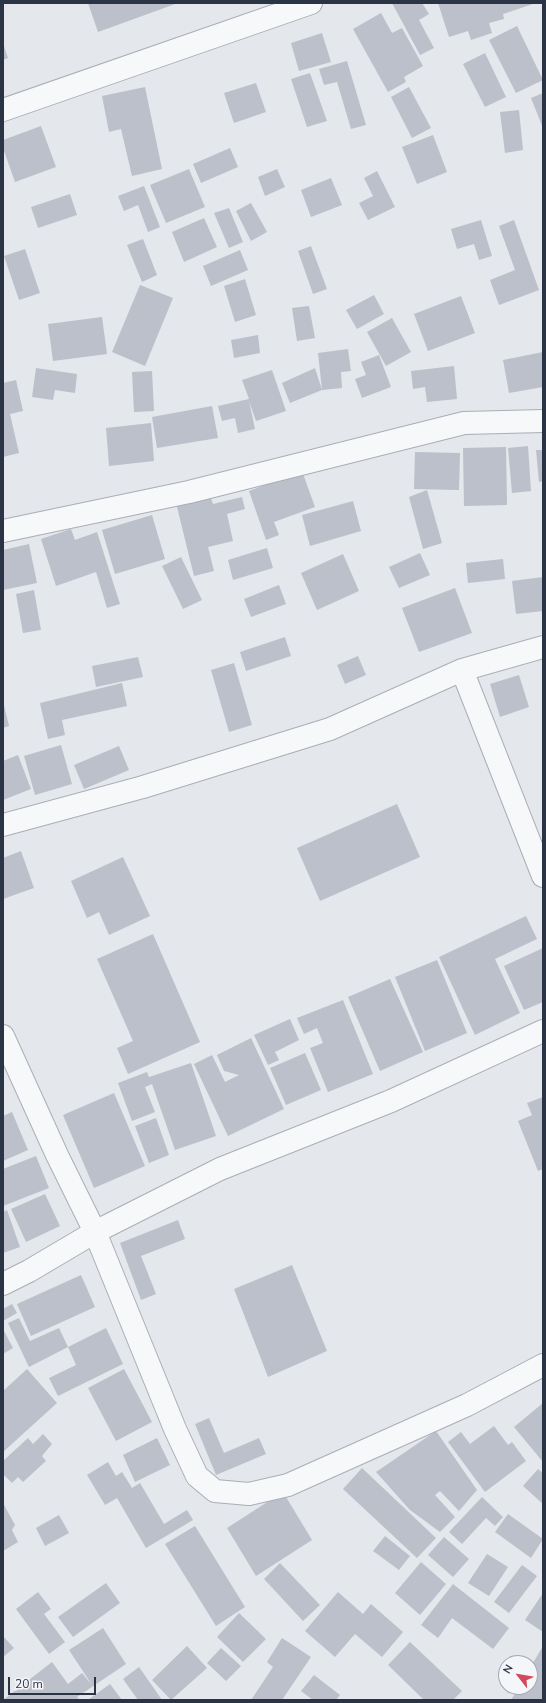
<!DOCTYPE html>
<html>
<head>
<meta charset="utf-8">
<style>
	body { margin:0 }
	#map { position:relative; width:546px; height:1703px; overflow:hidden; background:#e4e7ec; font-family:"Nunito Sans",sans-serif }
	canvas { display:block }
	.frame { position:absolute; inset:0; border:4px solid #2b3445; pointer-events:none }
	.north { position:absolute; left:498px; top:1655px; width:40px; height:40px; box-sizing:border-box; background:#f4f6f9; border:1px solid #a4a8b1; border-radius:50%; rotate:301deg; font-size:11px; font-weight:700; line-height:16px; text-align:center; color:#2b3445 }
	.north::after { content:''; display:block; margin:auto; width:14px; height:18px; background:#d1495b; clip-path:polygon(50% 0,100% 100%,50% 72%,0 100%) }
	.scale { position:absolute; left:8px; top:1677px; width:88px; height:18px; box-sizing:border-box; border:2px solid #2b3445; border-top:0; padding-left:5px; font-size:12px; line-height:14px; white-space:nowrap; color:#2b3445; -webkit-text-stroke:3px #f4f6f9; paint-order:stroke }
</style>
</head>
<body>
<div id="map">
<canvas width="546" height="1703"></canvas>
<div class="frame"></div>
<div class="north">N</div>
<div class="scale">20 m</div>
</div>
<script>
const ctx = document.querySelector('canvas').getContext('2d');
ctx.lineJoin = 'round';
function paint(path, color) {
  ctx.fillStyle = color;
  ctx.fill(path, 'evenodd');
}
function toPath(rows) {
  const path = new Path2D();
  for (const r of rows) {
    path.moveTo(r[0], r[1]);
    for (let i = 2; i < r.length; i += 2) path.lineTo(r[i], r[i + 1]);
  }
  return path;
}
function trace(path, color, width, dash) {
  ctx.strokeStyle = color;
  ctx.lineWidth = width;
  ctx.lineCap = dash ? 'butt' : 'round';
  ctx.setLineDash(dash || []);
  ctx.stroke(path);
}
paint(toPath([
	[88,3,178,3,98,32],
	[392,3,422,3,429,14,419,20,434,48,420,55],
	[438,3,536,3,503,14,504,19,489,23,492,33,471,40,468,31,449,37],
	[381,13,392,33,402,28,423,66,404,77,406,82,388,92,353,29],
	[517,26,543,80,516,93,489,40],
	[322,33,331,62,299,71,291,43],
	[3,43,8,58,3,60],
	[485,53,506,97,485,107,463,64],
	[347,61,366,125,351,129,337,82,324,85,319,69],
	[310,73,327,121,307,127,291,79],
	[256,83,266,112,234,123,224,93],
	[145,87,162,169,132,176,121,129,109,132,102,96],
	[409,87,431,128,412,138,391,97],
	[543,93,543,128,531,98],
	[519,110,523,150,505,153,500,112],
	[41,126,56,167,15,182,3,148,3,140],
	[433,135,447,172,417,184,402,147],
	[230,148,238,167,201,183,193,164],
	[189,169,205,207,166,223,150,185],
	[277,169,285,187,265,196,258,177],
	[377,171,395,207,368,220,359,203,373,196,364,178],
	[331,178,342,205,311,217,301,190],
	[144,186,160,227,148,232,138,205,124,211,118,196],
	[70,194,77,215,38,228,31,207],
	[251,203,267,232,251,241,236,211],
	[229,208,243,242,229,248,214,213],
	[204,218,217,247,184,262,172,232],
	[481,220,492,256,479,260,474,244,457,249,451,229],
	[514,220,539,290,499,305,490,280,515,270,499,226],
	[143,239,157,275,142,282,127,245],
	[311,246,327,289,313,294,298,251],
	[25,249,40,293,19,300,4,256],
	[240,250,248,270,211,286,203,266],
	[245,279,256,315,235,322,224,286],
	[140,285,173,298,145,366,112,352],
	[374,295,384,314,357,329,346,310],
	[461,296,475,333,428,351,414,314],
	[309,306,315,338,297,341,292,308],
	[102,317,107,354,53,361,48,324],
	[392,318,411,352,386,366,367,332],
	[258,335,260,353,234,358,231,340],
	[348,349,351,371,341,372,342,388,322,390,318,353],
	[543,352,543,387,509,393,503,360],
	[379,355,391,387,362,398,355,379,366,375,361,362],
	[454,366,457,399,427,402,425,387,413,389,411,371],
	[36,368,77,374,75,393,55,390,53,400,32,397],
	[315,368,322,390,290,403,282,383],
	[272,370,286,411,256,421,249,401,255,429,238,433,235,418,222,421,218,406,249,399,242,380],
	[152,371,154,411,134,412,132,372],
	[16,380,23,411,10,414,19,453,3,457,3,383],
	[212,406,218,438,157,448,152,417],
	[151,423,154,461,109,466,106,428],
	[528,446,531,491,512,493,508,448],
	[506,447,507,505,464,506,463,448],
	[536,450,543,450,543,481,539,482],
	[415,452,460,453,459,490,414,489],
	[302,471,315,507,274,522,279,535,266,540,249,491],
	[427,490,442,543,423,549,409,497],
	[210,495,213,504,242,497,245,509,227,514,233,541,208,547,214,571,194,576,176,503],
	[353,501,361,531,310,546,302,515],
	[152,515,165,559,115,574,102,530],
	[71,529,75,540,97,532,120,604,107,608,96,572,56,586,41,539],
	[29,544,37,583,3,590,3,550],
	[267,548,273,568,233,580,228,560],
	[420,553,430,575,399,588,389,567],
	[343,554,359,591,317,610,301,573],
	[181,557,202,600,183,609,162,566],
	[503,559,505,579,468,583,466,563],
	[543,577,543,611,516,614,512,581],
	[279,585,286,604,251,617,244,599],
	[455,588,472,633,419,652,402,608],
	[34,590,41,630,23,633,16,594],
	[285,637,291,656,246,671,240,652],
	[358,656,366,675,345,684,337,665],
	[138,657,143,677,96,687,92,666],
	[234,663,252,725,229,732,211,670],
	[519,675,529,707,500,717,490,684],
	[122,683,127,706,62,720,65,735,48,739,40,703],
	[3,705,4,705,9,726,3,728],
	[61,745,72,784,35,795,24,756],
	[119,746,129,770,84,789,74,765],
	[18,755,31,789,3,800,3,761],
	[397,804,420,857,320,901,297,848],
	[21,851,34,888,3,899,3,858],
	[123,857,150,916,109,935,99,912,87,918,71,881],
	[526,916,537,939,495,959,520,1013,475,1035,439,957],
	[153,934,200,1042,128,1074,117,1048,133,1041,97,959],
	[543,948,543,1002,524,1010,504,966],
	[437,960,467,1033,425,1051,395,977],
	[390,979,423,1052,380,1071,348,997],
	[343,1000,373,1074,328,1092,310,1048,323,1043,317,1028,304,1034,297,1018],
	[290,1019,299,1040,275,1052,279,1060,268,1065,254,1035],
	[251,1038,284,1109,228,1136,194,1064,212,1055,225,1082,239,1075,224,1071,217,1055],
	[305,1053,321,1090,286,1105,270,1068],
	[191,1063,216,1136,175,1150,152,1084,145,1087,155,1112,132,1121,118,1083,147,1072,149,1077],
	[114,1093,145,1166,94,1188,63,1115],
	[543,1097,543,1169,538,1171,518,1121,532,1115,527,1103],
	[12,1112,28,1150,3,1161,3,1116],
	[156,1118,169,1155,149,1163,135,1126],
	[36,1156,49,1188,3,1206,3,1169],
	[45,1194,60,1226,26,1242,11,1209],
	[7,1210,20,1247,3,1253,3,1212],
	[178,1220,185,1239,141,1256,156,1294,141,1300,120,1243],
	[292,1265,327,1351,268,1377,234,1289],
	[81,1275,95,1307,31,1336,17,1304],
	[12,1304,17,1313,3,1321,3,1309],
	[19,1318,30,1341,59,1328,68,1347,29,1367,8,1323],
	[106,1328,123,1364,58,1396,49,1378,76,1365,68,1347],
	[3,1329,13,1348,3,1354],
	[27,1369,57,1403,3,1452,3,1391],
	[124,1369,152,1422,116,1441,88,1388],
	[543,1403,543,1462,514,1427],
	[209,1418,224,1453,259,1438,266,1454,216,1475,195,1424],
	[494,1426,508,1445,512,1442,526,1461,485,1492,448,1442,461,1432,470,1444],
	[436,1431,477,1490,459,1511,440,1491,435,1495,455,1517,440,1532,410,1510,376,1472],
	[43,1434,52,1444,42,1456,46,1461,23,1482,18,1477,12,1483,3,1474,3,1461,28,1438,33,1444],
	[157,1438,170,1465,135,1482,123,1455],
	[108,1462,116,1476,122,1472,132,1488,140,1483,164,1524,187,1510,193,1520,146,1548,117,1498,105,1505,87,1475],
	[362,1468,436,1538,417,1558,343,1489],
	[538,1469,543,1473,543,1504,523,1486],
	[283,1492,312,1540,256,1576,227,1528],
	[482,1497,503,1517,495,1526,486,1518,462,1544,449,1532],
	[3,1503,15,1525,12,1530,18,1542,3,1551],
	[508,1514,543,1539,531,1558,495,1532],
	[59,1515,69,1533,45,1546,36,1528],
	[195,1526,245,1607,216,1626,165,1544],
	[385,1536,410,1556,399,1570,373,1551],
	[444,1537,469,1559,453,1577,428,1555],
	[487,1554,508,1567,489,1596,468,1583],
	[421,1562,446,1584,420,1615,395,1593],
	[280,1563,320,1605,303,1621,264,1579],
	[522,1565,537,1576,509,1613,494,1602],
	[106,1583,120,1603,73,1637,58,1617],
	[453,1584,509,1628,493,1649,452,1618,438,1638,421,1625],
	[38,1592,51,1609,44,1614,65,1642,49,1654,16,1609],
	[338,1592,363,1614,371,1604,403,1632,382,1657,355,1634,335,1657,305,1631],
	[543,1593,543,1632,525,1620],
	[239,1613,266,1639,243,1662,217,1637],
	[103,1628,126,1664,77,1697,80,1700,3,1700,52,1662,68,1684,82,1673,92,1685,69,1650],
	[3,1636,14,1648,3,1657],
	[282,1638,311,1657,282,1700,251,1700,273,1667,267,1662],
	[410,1642,462,1691,453,1700,424,1700,388,1665],
	[187,1646,207,1668,171,1700,152,1680],
	[543,1646,543,1700,511,1700,519,1687,530,1687,530,1668],
	[221,1648,241,1666,226,1681,207,1663],
	[139,1667,162,1700,138,1700,123,1679],
	[314,1675,340,1695,336,1700,313,1700,301,1691],
	[110,1684,122,1700,88,1700]
]), '#bbc0ca');
const street = toPath([
	[3,110,311,3],
	[3,531,189,492,464,423,543,421],
	[462,670,543,876],
	[3,825,143,787,330,729,462,670,543,647],
	[3,1036,57,1155,95,1232,175,1429,197,1476,215,1491,249,1494,288,1485,467,1405,543,1365],
	[3,1284,29,1271,95,1232,220,1169,391,1101,543,1031]
]);
trace(street, '#a9aeb7', 24);
trace(street, '#f7f8fa', 22);
</script>
</body>
</html>
